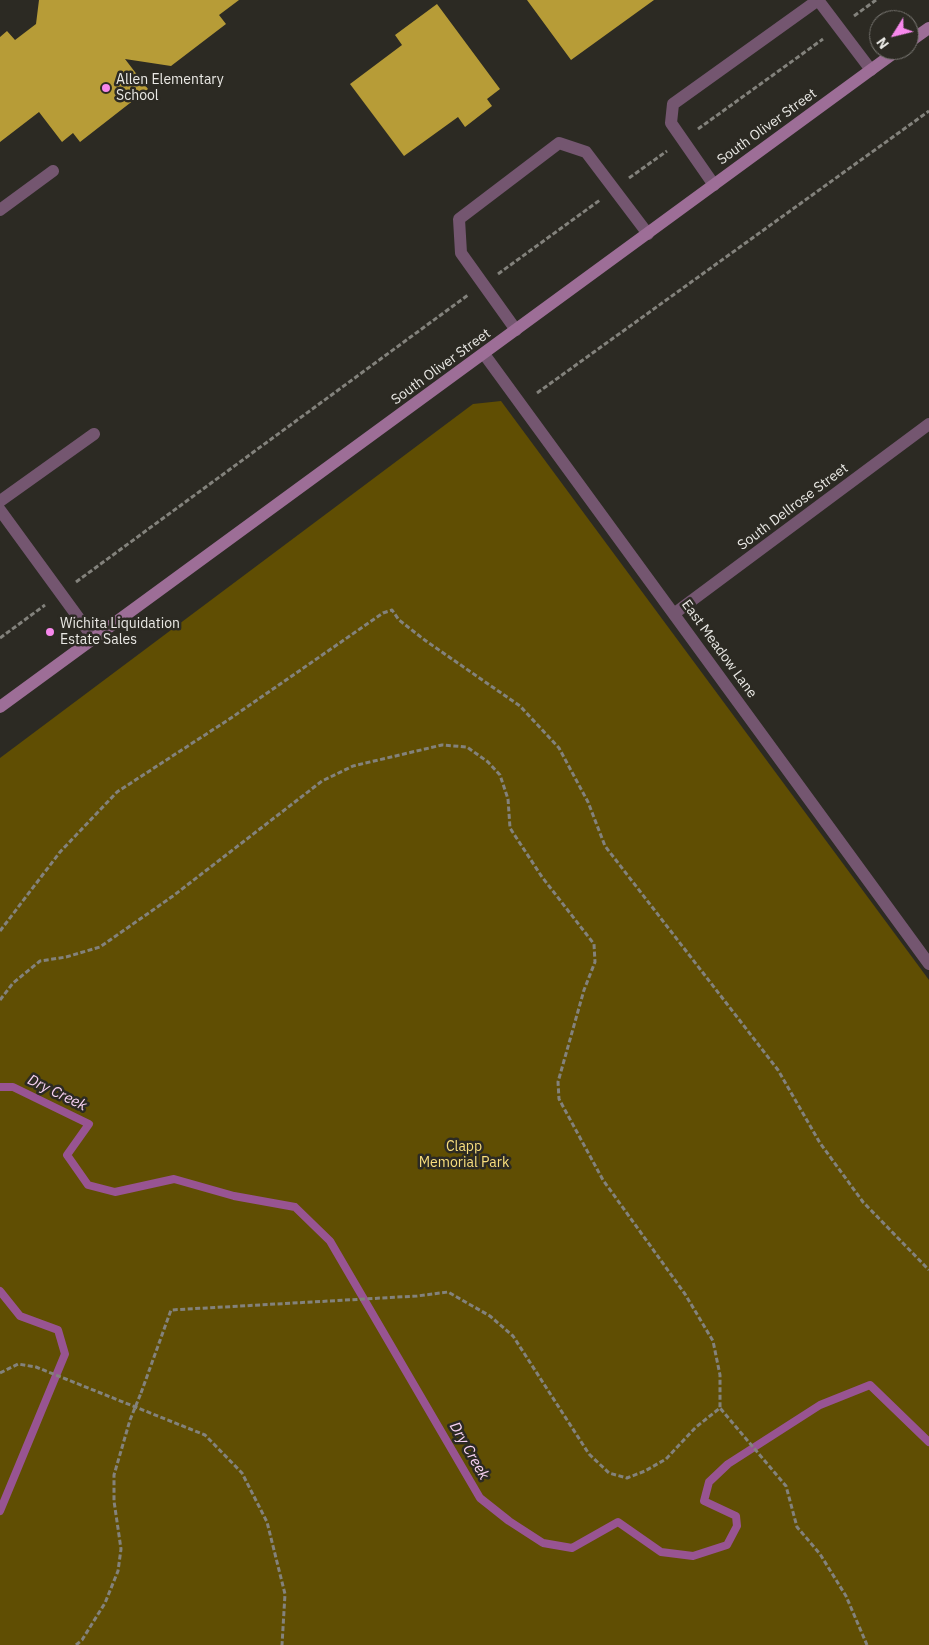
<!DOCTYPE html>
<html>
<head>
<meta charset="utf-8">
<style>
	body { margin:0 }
	#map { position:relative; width:929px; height:1645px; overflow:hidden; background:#2c2a23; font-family:"IBM Plex Sans",sans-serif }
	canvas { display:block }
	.north { position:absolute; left:869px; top:10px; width:50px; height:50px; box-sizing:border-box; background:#2c2a23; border:1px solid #787671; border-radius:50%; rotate:234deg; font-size:14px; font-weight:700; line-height:20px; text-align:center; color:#eae9e5 }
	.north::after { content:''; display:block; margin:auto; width:18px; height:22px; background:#f788ec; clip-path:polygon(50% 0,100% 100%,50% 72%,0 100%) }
</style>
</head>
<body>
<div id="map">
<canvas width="929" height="1645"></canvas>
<div class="north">N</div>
</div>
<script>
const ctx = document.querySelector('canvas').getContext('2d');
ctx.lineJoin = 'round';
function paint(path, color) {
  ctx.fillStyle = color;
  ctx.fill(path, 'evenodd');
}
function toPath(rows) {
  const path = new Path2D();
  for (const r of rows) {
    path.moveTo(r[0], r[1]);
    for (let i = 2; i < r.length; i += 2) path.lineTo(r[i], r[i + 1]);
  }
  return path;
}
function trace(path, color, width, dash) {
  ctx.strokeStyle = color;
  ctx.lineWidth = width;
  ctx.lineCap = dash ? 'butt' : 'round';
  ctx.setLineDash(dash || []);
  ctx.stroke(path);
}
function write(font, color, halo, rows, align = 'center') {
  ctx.font = font + ' "IBM Plex Sans",sans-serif';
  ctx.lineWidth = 5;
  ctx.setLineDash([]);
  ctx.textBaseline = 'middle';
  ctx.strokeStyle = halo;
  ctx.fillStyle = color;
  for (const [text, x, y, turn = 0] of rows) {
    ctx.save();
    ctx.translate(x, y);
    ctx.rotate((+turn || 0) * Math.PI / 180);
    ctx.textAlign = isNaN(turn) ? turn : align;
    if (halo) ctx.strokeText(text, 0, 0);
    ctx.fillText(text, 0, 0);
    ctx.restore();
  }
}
paint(toPath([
	[501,401,929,980,929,1645,0,1645,0,758,473,404]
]), '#604e03');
trace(toPath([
	[0,1087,13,1087,89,1124,67,1155,88,1185,115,1192,174,1179,234,1196,295,1207,330,1241,480,1498,509,1521,543,1543,572,1548,618,1522,661,1552,693,1556,727,1545,737,1526,736,1516,704,1501,709,1482,728,1464,820,1405,870,1385,929,1442],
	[0,1291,20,1316,58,1330,65,1354,0,1511]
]), '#985492', 8);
paint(toPath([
	[39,0,239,0,219,15,226,24,171,66,125,59,148,89,80,142,73,133,62,142,39,112,0,142,0,37,7,31,15,40,36,24],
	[527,0,654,0,571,60],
	[437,4,500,89,487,99,492,106,465,127,458,117,404,156,350,84,402,45,395,35]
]), '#b79c37');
trace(toPath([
	[854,16,876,0],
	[698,129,823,39],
	[629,178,667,151],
	[498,274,600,200],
	[537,393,929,111],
	[76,582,468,295],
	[0,638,45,605],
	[0,931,60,852,117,792,231,718,383,613,392,610,399,620,426,641,520,706,559,748,588,802,605,846,778,1070,820,1143,863,1202,929,1270],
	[0,1000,13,983,40,961,66,957,100,947,173,896,322,781,353,766,442,745,467,747,488,762,500,775,508,799,510,828,542,877,594,944,595,962,584,990,558,1082,559,1099,603,1180,685,1294,713,1341,720,1375,720,1408],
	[0,1373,18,1364,36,1367,205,1435,242,1473,267,1522,285,1594,282,1645],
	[141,1393,171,1310,417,1296,448,1292,490,1316,513,1336,589,1454,609,1473,627,1478,645,1471,666,1459,696,1427,720,1408,786,1486,797,1527,820,1554,846,1596,867,1645],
	[76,1645,82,1640,105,1603,118,1571,121,1549,114,1501,114,1475,130,1420]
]), '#83827c', 3, [5, 2.5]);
trace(toPath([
	[818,0,871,70],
	[714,185,671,123,673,104,818,0],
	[516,330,461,253,459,219,559,143,586,152,648,234],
	[0,501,94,434],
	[0,510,94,639]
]), '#745670', 12);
trace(toPath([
	[0,210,53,171],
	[484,354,929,964],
	[675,613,929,424]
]), '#745670', 12);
trace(toPath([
	[909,42,929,28],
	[0,707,898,50]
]), '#9d6e97', 12);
trace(toPath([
	[130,1420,141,1393]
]), '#83827c', 3, [5, 2.5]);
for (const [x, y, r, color] of [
	[106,88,5,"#f788ec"],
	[50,632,5,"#f788ec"]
]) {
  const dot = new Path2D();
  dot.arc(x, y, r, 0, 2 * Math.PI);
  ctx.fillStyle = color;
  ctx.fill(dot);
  trace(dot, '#2c2a23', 2);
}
write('14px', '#eae9e5', '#2c2a23', [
	["Allen Elementary",116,80],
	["School",116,96],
	["Wichita Liquidation",60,624],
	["Estate Sales",60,640]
], 'left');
write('14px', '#eae9e5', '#2c2a23', [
	["South Oliver Street",767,127,-36],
	["South Oliver Street",441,367,-36],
	["South Dellrose Street",793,507,-37],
	["East Meadow Lane",719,649,54]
]);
write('14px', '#fadf7e', '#2c2a23', [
	["Clapp",464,1147],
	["Memorial Park",464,1163]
]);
write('italic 15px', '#f8d2f3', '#2c2a23', [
	["Dry Creek",57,1093,26],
	["Dry Creek",469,1451,60]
]);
</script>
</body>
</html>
